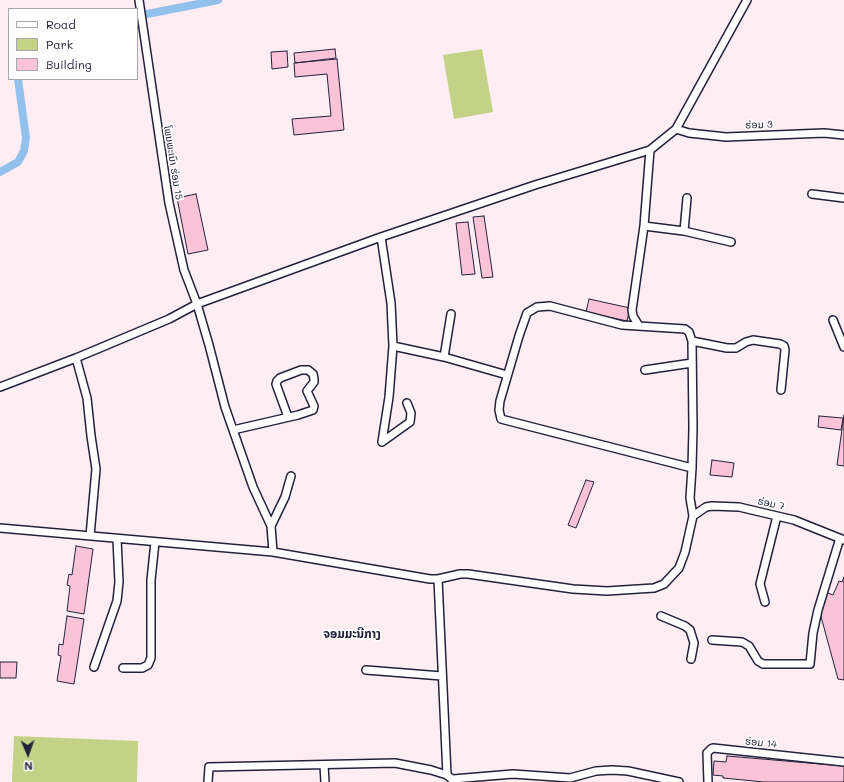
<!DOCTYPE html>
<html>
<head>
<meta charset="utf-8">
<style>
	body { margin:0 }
	#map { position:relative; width:844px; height:782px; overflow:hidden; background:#feedf3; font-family:Mali,sans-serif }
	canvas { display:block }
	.legend { position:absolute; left:8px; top:8px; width:130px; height:72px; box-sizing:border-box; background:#fff; border:1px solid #a7a7b1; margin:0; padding:5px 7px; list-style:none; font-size:12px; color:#22223b }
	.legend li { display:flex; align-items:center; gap:8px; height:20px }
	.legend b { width:20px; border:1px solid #a7a7b1 }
	.north { position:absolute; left:8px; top:734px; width:40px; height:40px; -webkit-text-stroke:3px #fff; paint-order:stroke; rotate:178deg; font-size:11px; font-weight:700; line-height:16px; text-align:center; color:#22223b }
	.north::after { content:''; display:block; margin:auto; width:14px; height:18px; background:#22223b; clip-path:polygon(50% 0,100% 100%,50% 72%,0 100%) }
</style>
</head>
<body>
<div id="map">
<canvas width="844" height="782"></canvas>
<ul class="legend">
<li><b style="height:5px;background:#fff"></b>Road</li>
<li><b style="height:11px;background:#c3d286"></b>Park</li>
<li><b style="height:11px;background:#fbc3d8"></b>Building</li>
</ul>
<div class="north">N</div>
</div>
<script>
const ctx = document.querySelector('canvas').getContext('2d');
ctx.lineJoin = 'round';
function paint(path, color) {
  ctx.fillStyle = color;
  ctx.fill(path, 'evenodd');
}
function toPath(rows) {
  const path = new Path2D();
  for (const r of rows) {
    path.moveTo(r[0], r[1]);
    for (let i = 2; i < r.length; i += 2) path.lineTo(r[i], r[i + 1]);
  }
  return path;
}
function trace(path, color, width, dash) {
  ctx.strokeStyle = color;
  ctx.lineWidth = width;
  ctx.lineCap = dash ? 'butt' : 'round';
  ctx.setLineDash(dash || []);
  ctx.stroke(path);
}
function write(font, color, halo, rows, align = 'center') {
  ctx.font = font + ' Mali,"Noto Sans Lao",sans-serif';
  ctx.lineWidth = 3.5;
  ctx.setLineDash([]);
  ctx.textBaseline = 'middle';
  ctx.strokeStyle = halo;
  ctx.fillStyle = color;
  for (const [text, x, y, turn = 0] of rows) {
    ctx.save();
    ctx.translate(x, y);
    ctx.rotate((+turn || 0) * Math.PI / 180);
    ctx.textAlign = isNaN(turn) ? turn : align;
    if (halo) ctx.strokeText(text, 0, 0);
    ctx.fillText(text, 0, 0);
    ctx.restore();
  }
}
paint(toPath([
	[482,49,493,112,454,119,443,55],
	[14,736,138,741,137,782,12,782]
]), '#c3d286');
trace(toPath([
	[137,16,218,0],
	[0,172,18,162,24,151,26,138,18,79]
]), '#92c1ed', 8);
const building = toPath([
	[335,49,336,58,295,63,294,53,335,49],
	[287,51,288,67,272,69,271,52,287,51],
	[337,59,344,130,294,135,292,119,331,116,327,74,295,77,294,63,337,59],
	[196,194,208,250,188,254,177,198,196,194],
	[484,216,493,277,482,278,473,217,484,216],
	[468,222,475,274,462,275,456,223,468,222],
	[589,299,630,308,627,321,586,312,589,299],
	[844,415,844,466,837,465,844,415],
	[819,416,843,418,841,430,818,427,819,416],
	[712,460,734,463,732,477,710,475,712,460],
	[586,480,594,482,576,528,568,525,586,480],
	[76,546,93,549,84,614,67,611,70,586,67,585,69,574,72,575,76,546],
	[844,577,844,680,838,679,820,613,825,592,833,595,839,581,842,582,844,577],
	[67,616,84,619,74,684,57,681,61,656,58,655,59,644,63,645,67,616],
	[0,662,17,662,16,678,0,678,0,662],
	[727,756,844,766,844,782,764,782,723,778,723,776,713,775,714,761,726,762,727,756]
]);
paint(building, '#fbc3d8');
trace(building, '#22223b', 1);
const street = toPath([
	[139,0,169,203,184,270,197,304,209,345,225,407,253,487,271,526,273,552],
	[676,129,689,133,726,137,824,133,844,135],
	[812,194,844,198],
	[644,226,684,231,731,242],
	[684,231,687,198],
	[381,237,391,303,393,346,389,397,382,442],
	[833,320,844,347],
	[639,326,633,316,632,310,644,226,650,150],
	[692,341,727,348,736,348,746,342,753,340,780,344,784,346,785,350,781,390],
	[393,346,444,357,507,375],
	[444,357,451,314],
	[76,358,87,398,91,436,96,469,90,536],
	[645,370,692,363],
	[0,387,76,358,169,319,197,304,381,237,535,185,650,150,676,129,747,0],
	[233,430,298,415,313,410,314,406,307,391,314,382,314,379,313,374,308,370,301,370,280,378,277,381,276,384,288,417],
	[382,442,410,422,411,413,407,403],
	[693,516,706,507,712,506,739,507,794,520,844,540],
	[271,526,285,497,291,476],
	[0,528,273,552,430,579,438,579,460,574,468,574,573,589,607,591,654,588,664,584,679,568,685,552,693,516,690,498,692,468,693,428,692,341,689,332,685,329,622,325,550,306,537,307,527,313,519,336,500,401,499,410,501,419,692,468],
	[438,579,447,775],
	[765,602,760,584,777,516],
	[661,616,685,626,690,630,694,643,691,659],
	[712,640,742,642,749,646,758,661,763,664,810,664,813,633,818,610,840,538],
	[94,667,117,601,119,582,117,539],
	[123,668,142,668,148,665,151,658,151,580,155,542],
	[366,670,442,676],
	[324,765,325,782],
	[453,779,513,774,570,778,596,771,612,770,628,771,679,782],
	[208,782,209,767,395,763,431,770,447,775,455,782],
	[708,782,707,753,711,749,713,748,844,762]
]);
trace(street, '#22223b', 10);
trace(street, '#fff', 7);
write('10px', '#22223b', '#fff', [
	["ຮ່ອມ 3",759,125,-2],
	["ໂພນພະເນົາ ຮ່ອມ 15",173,163,81],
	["ຮ່ອມ 7",771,504,13],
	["ຮ່ອມ 14",761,743,6]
]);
write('bold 12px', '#22223b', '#fff', [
	["ຈອມມະນີກາງ",352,634]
]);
</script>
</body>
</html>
